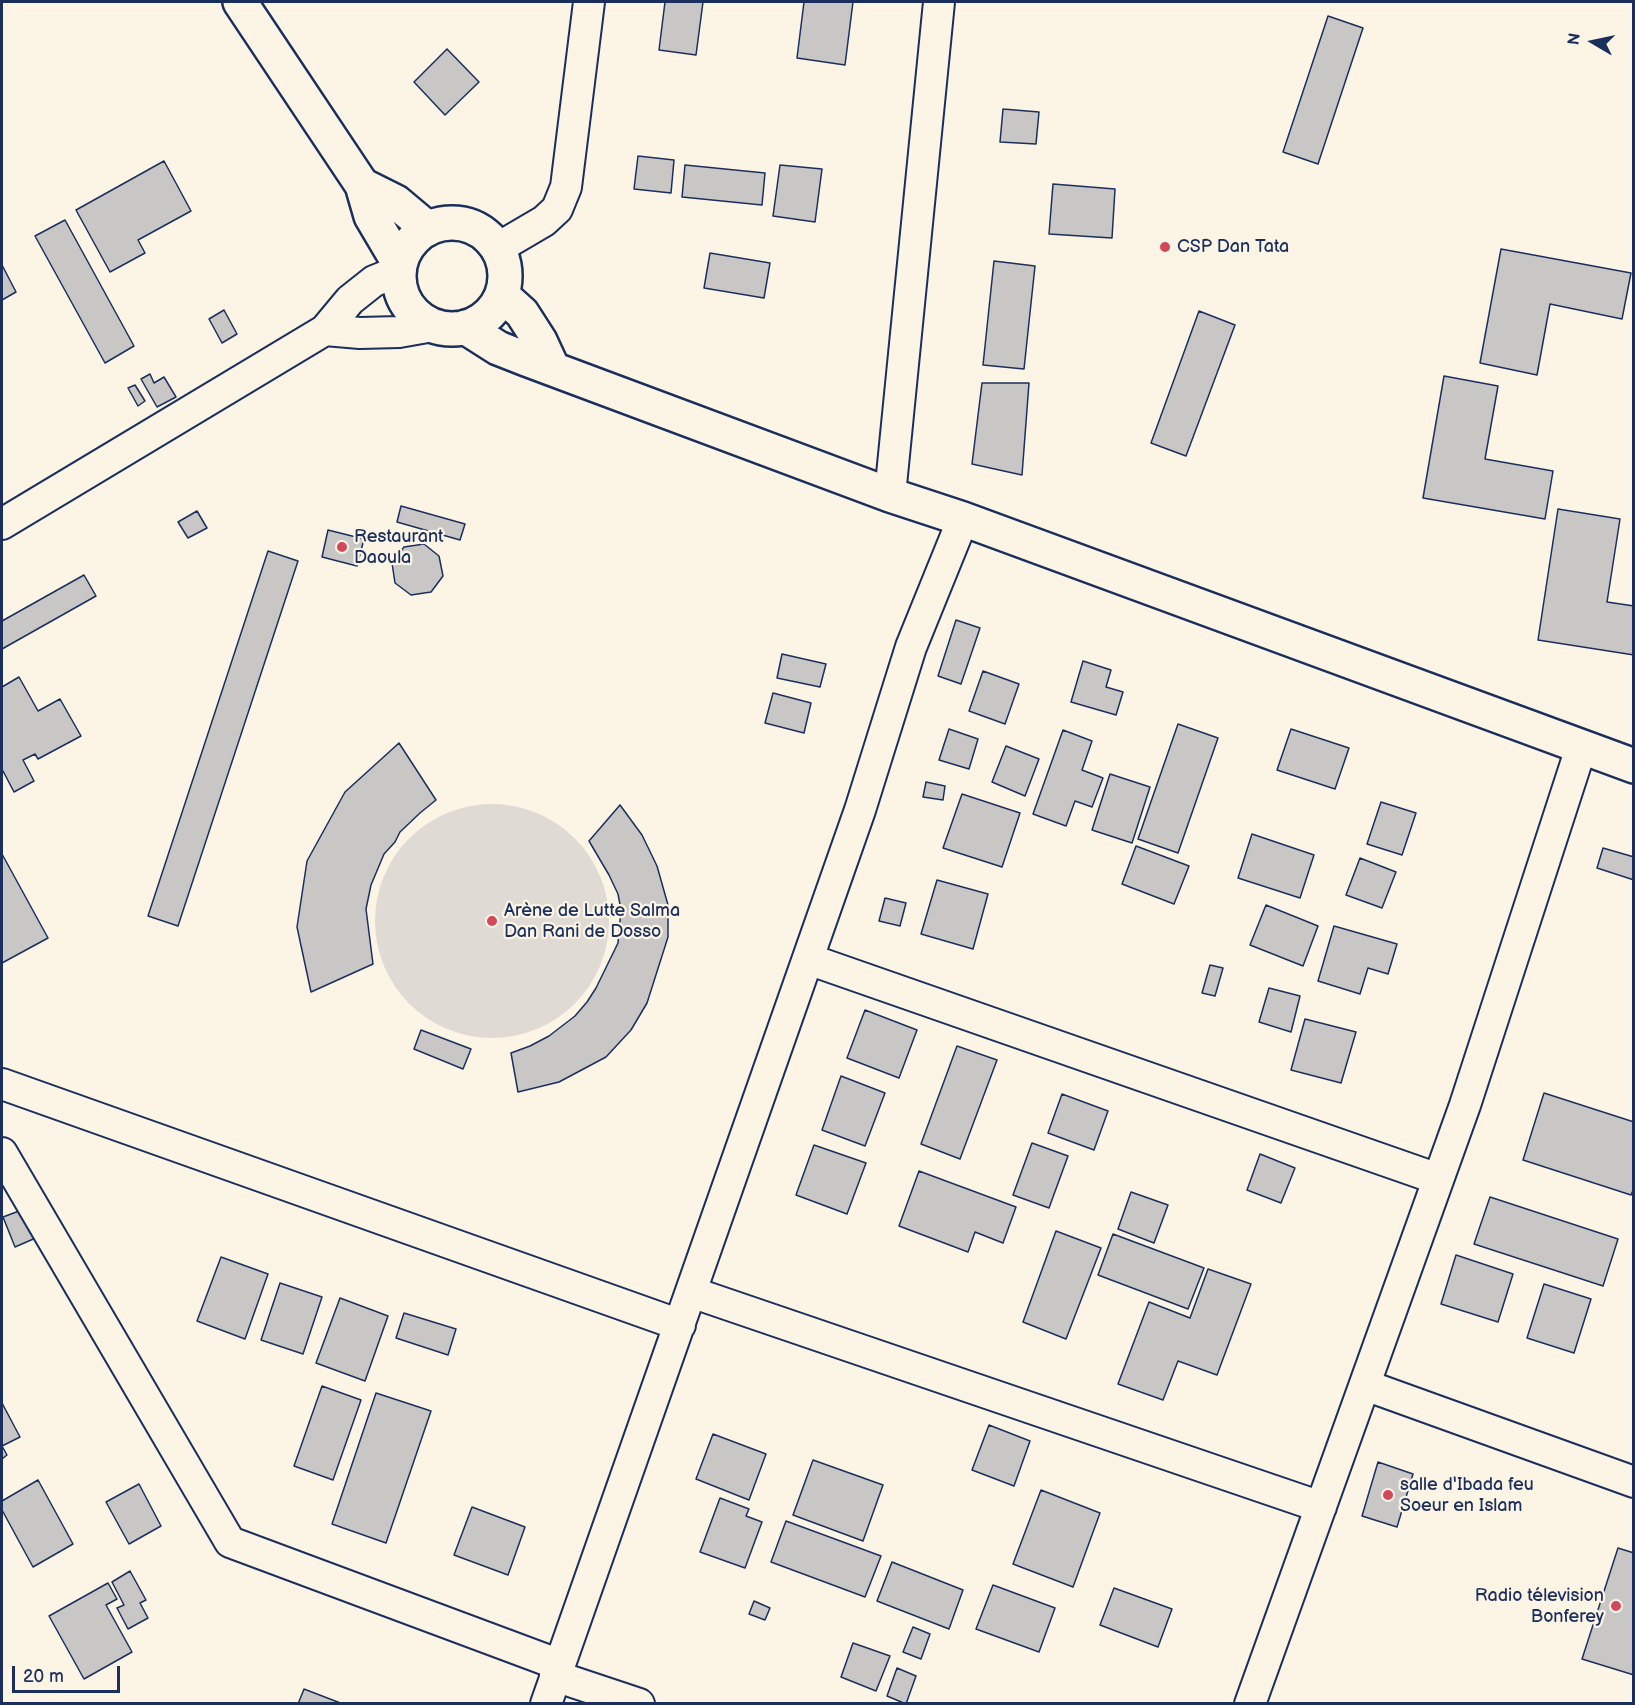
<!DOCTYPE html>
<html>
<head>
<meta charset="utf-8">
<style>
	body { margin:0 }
	#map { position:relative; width:1635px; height:1705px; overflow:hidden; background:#fcf5e5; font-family:"Balsamiq Sans",sans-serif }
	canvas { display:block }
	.frame { position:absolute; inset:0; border:3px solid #1b2f5e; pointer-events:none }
	.north { position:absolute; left:1563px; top:12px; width:60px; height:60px; -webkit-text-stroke:4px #fcf5e5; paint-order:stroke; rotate:279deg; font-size:16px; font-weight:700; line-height:24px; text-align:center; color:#1b2f5e }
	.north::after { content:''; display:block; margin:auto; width:21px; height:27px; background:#1b2f5e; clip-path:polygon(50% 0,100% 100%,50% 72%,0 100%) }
	.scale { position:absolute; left:12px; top:1666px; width:108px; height:27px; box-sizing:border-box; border:3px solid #1b2f5e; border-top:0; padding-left:8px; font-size:18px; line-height:21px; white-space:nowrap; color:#1b2f5e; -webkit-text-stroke:4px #fcf5e5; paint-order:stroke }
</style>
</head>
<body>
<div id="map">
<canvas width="1635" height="1705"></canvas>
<div class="frame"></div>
<div class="north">N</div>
<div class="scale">20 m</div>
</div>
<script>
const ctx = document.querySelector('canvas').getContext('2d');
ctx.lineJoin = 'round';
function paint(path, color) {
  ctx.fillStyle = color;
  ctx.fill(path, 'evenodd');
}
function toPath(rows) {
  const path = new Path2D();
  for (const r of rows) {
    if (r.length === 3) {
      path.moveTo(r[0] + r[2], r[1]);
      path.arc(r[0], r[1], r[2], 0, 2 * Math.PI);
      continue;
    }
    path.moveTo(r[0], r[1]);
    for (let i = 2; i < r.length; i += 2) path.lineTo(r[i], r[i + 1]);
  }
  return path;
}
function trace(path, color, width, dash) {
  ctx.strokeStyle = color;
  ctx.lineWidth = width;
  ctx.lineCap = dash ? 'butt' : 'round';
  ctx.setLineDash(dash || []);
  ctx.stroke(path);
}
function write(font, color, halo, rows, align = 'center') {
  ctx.font = font + ' "Balsamiq Sans",sans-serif';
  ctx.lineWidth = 4.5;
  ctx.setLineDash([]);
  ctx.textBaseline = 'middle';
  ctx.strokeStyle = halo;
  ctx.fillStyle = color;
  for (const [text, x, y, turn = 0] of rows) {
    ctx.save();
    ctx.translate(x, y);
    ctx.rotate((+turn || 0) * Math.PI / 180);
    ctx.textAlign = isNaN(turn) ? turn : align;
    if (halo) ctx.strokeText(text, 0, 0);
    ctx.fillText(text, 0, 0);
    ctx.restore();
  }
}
paint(toPath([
	[492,921,117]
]), '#dfdbd4');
const building = toPath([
	[665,2,703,2,696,55,659,50,665,2],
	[804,2,853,2,845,65,797,58,804,2],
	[1328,16,1363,28,1318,164,1283,152,1328,16],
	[447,49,479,82,445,115,414,82,447,49],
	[1003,109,1039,112,1036,144,1000,142,1003,109],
	[638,156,674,160,671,193,634,189,638,156],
	[164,161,191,211,138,240,145,253,110,272,76,210,164,161],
	[685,165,765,173,762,205,682,197,685,165],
	[780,165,822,169,815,222,773,216,780,165],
	[1053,184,1115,189,1112,238,1049,234,1053,184],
	[65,220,134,346,105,363,35,236,65,220],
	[1501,249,1631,273,1622,319,1550,304,1537,375,1480,363,1501,249],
	[710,253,770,263,764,298,704,288,710,253],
	[994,261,1035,266,1024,369,983,365,994,261],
	[2,265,16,292,2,300,2,265],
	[224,310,237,334,222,343,209,319,224,310],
	[1199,311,1235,325,1186,456,1151,443,1199,311],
	[150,374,154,383,164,377,176,397,157,407,141,379,150,374],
	[1444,376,1498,386,1485,459,1553,471,1545,519,1423,498,1444,376],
	[982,383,1029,383,1022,475,972,464,982,383],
	[135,385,145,401,138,406,128,388,135,385],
	[401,506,465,524,460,540,397,522,401,506],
	[1558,509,1620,519,1607,602,1634,606,1634,655,1538,640,1558,509],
	[197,511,207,528,188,538,178,522,197,511],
	[328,530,364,539,357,566,322,557,328,530],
	[424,544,439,556,443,576,431,592,411,595,395,583,392,563,404,547,424,544],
	[268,551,298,561,178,926,148,916,268,551],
	[84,575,96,596,2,649,2,621,84,575],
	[956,620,980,628,961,684,938,676,956,620],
	[782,654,826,664,820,687,777,678,782,654],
	[1083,661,1111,670,1106,687,1123,692,1116,715,1071,702,1083,661],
	[983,671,1019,684,1005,724,969,711,983,671],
	[19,677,38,711,60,699,81,736,38,759,35,754,23,760,34,781,14,792,3,771,2,772,2,687,19,677],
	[773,693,811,703,804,733,765,723,773,693],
	[1178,724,1218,738,1178,853,1138,839,1178,724],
	[949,729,978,739,969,769,939,760,949,729],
	[1291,729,1349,748,1335,789,1277,770,1291,729],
	[1063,730,1092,741,1082,770,1103,778,1092,807,1075,801,1066,826,1033,814,1063,730],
	[399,743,436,800,420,813,400,832,395,842,384,854,371,885,366,909,373,964,311,992,297,927,307,861,345,792,399,743],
	[1006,746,1039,759,1025,796,992,782,1006,746],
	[1110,774,1150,787,1132,843,1092,830,1110,774],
	[926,782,945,786,943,800,923,797,926,782],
	[962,794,1020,813,1002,867,943,848,962,794],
	[1381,802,1416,813,1402,855,1367,844,1381,802],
	[620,805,642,835,657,866,668,905,668,937,647,1003,631,1030,606,1057,559,1082,518,1092,511,1053,530,1046,549,1036,575,1016,587,1002,596,988,618,943,621,910,618,894,609,875,589,841,620,805],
	[1252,834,1314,855,1300,898,1238,878,1252,834],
	[1136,846,1189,866,1174,904,1122,884,1136,846],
	[1603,848,1634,857,1634,880,1597,868,1603,848],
	[2,854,48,938,2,963,2,854],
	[1360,858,1396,872,1382,908,1346,895,1360,858],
	[937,880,988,894,973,949,921,934,937,880],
	[885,898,906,903,900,926,879,921,885,898],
	[1266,905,1318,926,1303,966,1250,945,1266,905],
	[1334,926,1397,944,1388,974,1368,968,1360,994,1318,981,1334,926],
	[1210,965,1223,968,1215,996,1202,993,1210,965],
	[1269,988,1300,996,1291,1032,1259,1022,1269,988],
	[865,1010,917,1030,899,1078,847,1058,865,1010],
	[1305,1019,1356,1032,1341,1083,1291,1070,1305,1019],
	[421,1030,471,1049,463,1069,414,1049,421,1030],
	[957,1046,997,1060,960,1159,921,1144,957,1046],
	[841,1076,885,1093,865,1146,822,1130,841,1076],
	[1544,1093,1634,1122,1634,1188,1631,1195,1523,1160,1544,1093],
	[1062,1094,1108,1111,1094,1150,1048,1133,1062,1094],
	[1032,1143,1068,1156,1049,1208,1013,1195,1032,1143],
	[814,1145,866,1163,847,1214,796,1195,814,1145],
	[1260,1154,1295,1168,1281,1203,1247,1190,1260,1154],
	[919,1171,1016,1207,1003,1243,975,1232,968,1252,899,1226,919,1171],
	[1131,1192,1168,1205,1154,1243,1118,1229,1131,1192],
	[1490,1197,1618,1239,1603,1286,1474,1244,1490,1197],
	[27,1208,38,1237,15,1247,3,1217,27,1208],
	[1056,1231,1101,1248,1066,1339,1023,1322,1056,1231],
	[1113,1234,1204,1268,1188,1309,1098,1275,1113,1234],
	[1456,1255,1513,1274,1498,1322,1441,1304,1456,1255],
	[221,1257,268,1274,245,1339,197,1321,221,1257],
	[1208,1269,1251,1284,1217,1375,1178,1361,1163,1400,1118,1384,1149,1302,1190,1318,1208,1269],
	[280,1283,322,1297,303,1354,261,1340,280,1283],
	[1544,1284,1591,1299,1574,1353,1527,1338,1544,1284],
	[340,1298,388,1316,365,1381,316,1363,340,1298],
	[404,1313,456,1329,448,1355,396,1338,404,1313],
	[322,1386,361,1400,333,1480,294,1466,322,1386],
	[376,1393,431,1411,386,1543,332,1524,376,1393],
	[2,1403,20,1437,2,1446,7,1455,2,1459,2,1403],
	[989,1425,1030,1441,1014,1486,972,1470,989,1425],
	[713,1434,766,1454,749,1500,696,1479,713,1434],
	[813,1460,883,1485,863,1541,793,1515,813,1460],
	[1378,1462,1413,1474,1397,1527,1362,1516,1378,1462],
	[38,1480,73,1544,33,1567,2,1510,2,1501,38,1480],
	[139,1484,161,1526,129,1544,106,1502,139,1484],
	[1041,1490,1100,1513,1073,1587,1013,1564,1041,1490],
	[720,1498,749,1509,746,1516,762,1522,745,1568,700,1552,720,1498],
	[472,1507,525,1527,508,1575,454,1555,472,1507],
	[786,1521,881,1556,865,1597,771,1562,786,1521],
	[1618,1548,1634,1553,1634,1675,1582,1659,1618,1548],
	[892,1562,963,1590,949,1629,877,1601,892,1562],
	[130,1571,146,1600,140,1603,148,1618,128,1629,117,1608,124,1605,112,1582,130,1571],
	[108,1583,117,1599,106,1605,132,1652,84,1679,49,1616,108,1583],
	[993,1585,1055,1608,1039,1652,976,1629,993,1585],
	[1114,1588,1172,1609,1158,1647,1100,1625,1114,1588],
	[754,1601,770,1608,765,1620,749,1614,754,1601],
	[913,1627,930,1634,921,1659,903,1652,913,1627],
	[853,1643,890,1656,876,1691,841,1677,853,1643],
	[897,1668,916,1676,906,1704,887,1696,897,1668],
	[304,1689,343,1704,298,1704,304,1689]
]);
paint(building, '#c8c7c6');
trace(building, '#1b2f5e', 1.5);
const street = toPath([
	[498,248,544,221,557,209,566,187,589,2],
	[325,330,360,333,399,332,433,326],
	[890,495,939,2],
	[2,524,325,330,350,300,374,281,399,271],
	[808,959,1438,1179],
	[2,1084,680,1325],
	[2,1153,230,1542,560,1665],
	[691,1292,1321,1507],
	[1365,1385,1634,1482],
	[555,1676,639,1704],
	[546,1704,860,810,911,647,963,519],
	[1250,1704,1465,1105,1581,748]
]);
const secondary = toPath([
	[240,2,362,185,371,216,400,265],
	[362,185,396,202,427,228],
	[452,276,53],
	[502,295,522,313,540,341,553,369],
	[465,327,498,348,526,359,890,495,963,519,1634,766]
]);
trace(street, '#1b2f5e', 34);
trace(secondary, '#1b2f5e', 38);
trace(street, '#fcf5e5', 30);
trace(secondary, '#fcf5e5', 33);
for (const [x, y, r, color] of [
	[1165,247,6,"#d1495b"],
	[342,547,6,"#d1495b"],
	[492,921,6,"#d1495b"],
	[1388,1495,6,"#d1495b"],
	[1616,1606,6,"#d1495b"]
]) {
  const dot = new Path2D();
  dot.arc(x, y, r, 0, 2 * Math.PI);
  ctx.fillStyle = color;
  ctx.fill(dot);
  trace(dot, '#fcf5e5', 2);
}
write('18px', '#1b2f5e', '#fcf5e5', [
	["CSP Dan Tata",1177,247],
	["Restaurant",354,537],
	["Daoula",354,558],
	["Arène de Lutte Salma",504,911],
	["Dan Rani de Dosso",504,932],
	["salle d'Ibada feu",1400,1485],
	["Soeur en Islam",1400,1506],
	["Radio télevision",1604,1596,"right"],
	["Bonferey",1604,1617,"right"]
], 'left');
</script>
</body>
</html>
